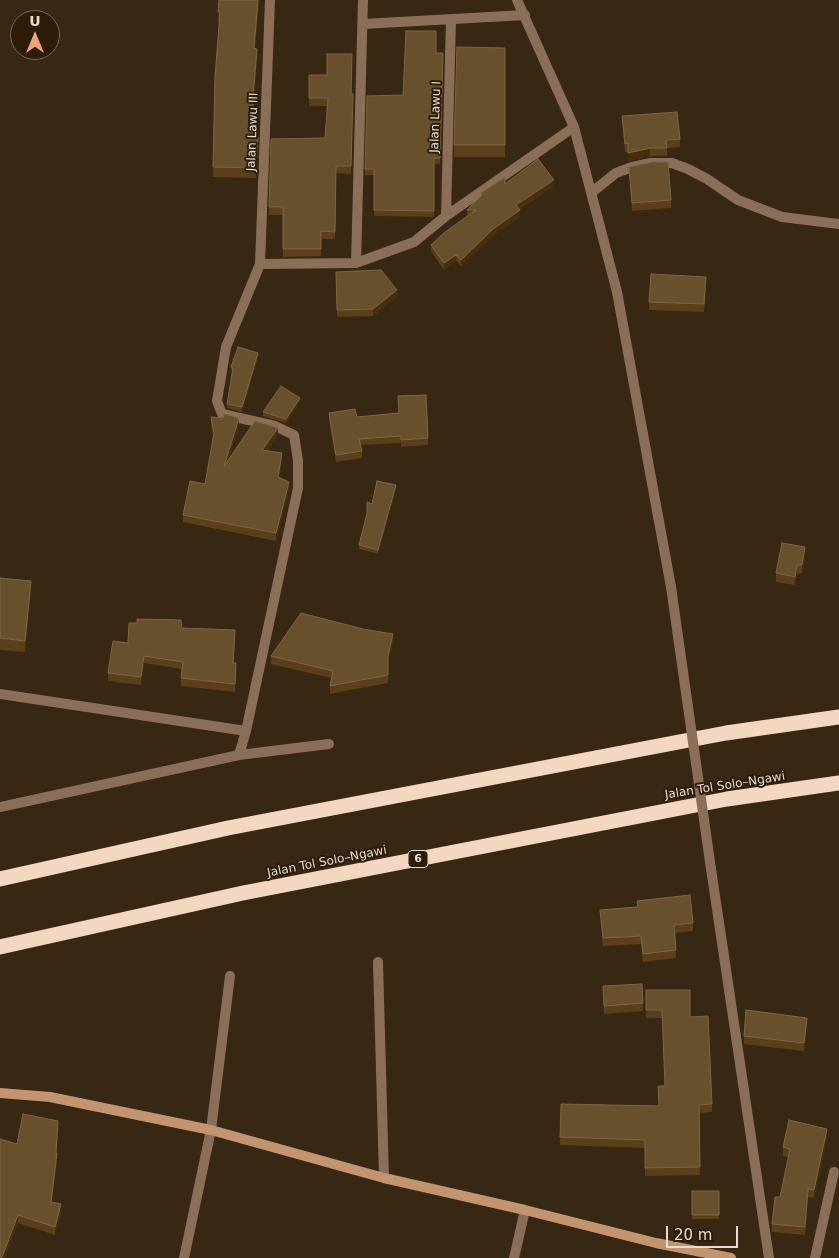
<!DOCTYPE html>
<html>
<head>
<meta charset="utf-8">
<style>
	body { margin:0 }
	#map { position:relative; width:839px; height:1258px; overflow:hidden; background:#382712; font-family:"DejaVu Sans",sans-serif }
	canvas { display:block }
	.north { position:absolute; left:10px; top:10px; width:50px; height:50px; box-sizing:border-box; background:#2d1d08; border:1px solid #776958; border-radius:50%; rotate:0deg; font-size:14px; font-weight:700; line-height:20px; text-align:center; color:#e7dccf }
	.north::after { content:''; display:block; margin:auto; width:18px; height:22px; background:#efa376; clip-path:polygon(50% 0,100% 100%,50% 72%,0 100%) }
	.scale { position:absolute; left:666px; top:1226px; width:72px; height:22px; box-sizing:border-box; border:2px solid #e7dccf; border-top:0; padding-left:6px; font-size:15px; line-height:18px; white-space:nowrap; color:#e7dccf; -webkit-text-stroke:4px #2d1d08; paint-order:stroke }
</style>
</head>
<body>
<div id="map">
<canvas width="839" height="1258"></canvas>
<div class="north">U</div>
<div class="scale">20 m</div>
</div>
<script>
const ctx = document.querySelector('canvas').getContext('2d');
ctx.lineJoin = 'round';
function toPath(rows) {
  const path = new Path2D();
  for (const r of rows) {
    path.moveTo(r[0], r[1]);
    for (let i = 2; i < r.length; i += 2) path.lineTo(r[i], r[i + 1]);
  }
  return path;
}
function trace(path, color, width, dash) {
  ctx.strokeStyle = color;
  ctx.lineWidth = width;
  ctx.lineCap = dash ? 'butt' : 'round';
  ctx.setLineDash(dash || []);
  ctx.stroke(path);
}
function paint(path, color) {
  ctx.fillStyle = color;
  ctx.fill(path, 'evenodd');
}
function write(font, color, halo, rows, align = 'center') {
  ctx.font = font + ' "DejaVu Sans",sans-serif';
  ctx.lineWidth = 4;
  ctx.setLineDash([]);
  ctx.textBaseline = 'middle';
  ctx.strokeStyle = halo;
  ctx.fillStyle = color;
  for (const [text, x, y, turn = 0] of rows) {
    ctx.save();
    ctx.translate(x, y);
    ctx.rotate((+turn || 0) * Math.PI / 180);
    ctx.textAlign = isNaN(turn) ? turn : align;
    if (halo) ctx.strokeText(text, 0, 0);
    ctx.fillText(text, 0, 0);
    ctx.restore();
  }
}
trace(toPath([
	[517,0,574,127,617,292,671,587],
	[363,24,525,15],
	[591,193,616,173,632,167,651,163,672,163,688,169,707,179,738,200,782,217,839,224],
	[446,216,451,19],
	[356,263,363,0],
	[260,264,356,263,414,242,446,216,574,127],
	[0,694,246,731],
	[239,755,329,744],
	[0,807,239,755,246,731,298,488,298,460,294,435,275,426,222,414,217,401,226,347,260,264,270,0],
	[711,869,769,1258],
	[378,962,384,1178],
	[184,1258,211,1130,230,976],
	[514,1258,525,1210],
	[815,1258,834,1172]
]), '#8b6e58', 10);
trace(toPath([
	[0,1093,50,1097,211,1130,384,1178,525,1210,656,1243,731,1258]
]), '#c29470', 10);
trace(toPath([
	[0,879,228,828,726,733,839,717],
	[0,947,243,893,727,799,839,783]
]), '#f4d7c1', 15);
trace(toPath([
	[671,587,711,869]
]), '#8b6e58', 10);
paint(toPath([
	[219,0,259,0,255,48,257,59,253,107,253,137,258,147,256,178,213,177,215,77,220,22,218,22],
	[505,48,505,157,454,157,454,145],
	[436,53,443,59,440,164,434,164,434,217,374,216,374,175,365,175,365,169,403,95],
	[309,75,327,75,351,94,353,102,351,174,336,173,335,239,321,239,321,256,283,257,283,215,269,215,269,207,325,138,327,106,309,106],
	[622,116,680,139,680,147,667,148,667,156,650,156,628,161,628,152,625,152],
	[629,167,671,200,671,208,632,211],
	[505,184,554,186,520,209,520,217,493,236,461,266,456,261,444,270,431,251,431,245,467,216,467,210,481,196,481,193],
	[336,272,397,297,373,316,337,317],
	[706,285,704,312,649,310,649,302],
	[258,357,242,412,227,408,232,371,231,371,231,367],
	[398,396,428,438,428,445,401,447,401,443,361,445,362,451,362,458,336,462,329,420,329,413,357,417,399,413],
	[300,402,286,423,263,416,263,412],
	[211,417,239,425,228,460,278,435,267,451,282,460,279,478,289,490,276,541,183,522,183,515,205,484,213,437,211,424],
	[396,489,378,554,359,549,359,545,372,504],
	[805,556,802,573,797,574,795,585,776,582,776,573],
	[0,578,31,592,25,652,0,650],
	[182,628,235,638,234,663,236,663,235,692,181,686,181,678,182,669,144,663,141,685,108,681,108,673,128,643],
	[393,642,388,664,388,683,330,694,330,686,331,678,271,664,271,656],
	[637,901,693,923,693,931,675,933,676,958,643,962,641,944,603,946,600,910,637,907],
	[603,986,643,1003,643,1011,604,1014],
	[646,990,690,1017,712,1104,712,1112,699,1113,700,1175,645,1176,645,1148,560,1145,561,1104,658,1106,665,1086,662,1018,646,1018],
	[807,1026,804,1051,744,1044,744,1036],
	[58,1129,56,1153,57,1161,52,1202,61,1212,55,1235,18,1223,5,1258,0,1258,0,1139,17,1144],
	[827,1137,814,1198,808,1197,805,1235,772,1232,772,1224,780,1197,789,1157,783,1156,783,1147],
	[692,1191,719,1191,719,1219,692,1219]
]), '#5a3f1a');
paint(toPath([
	[258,0,259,0,254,58,254,48],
	[257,49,257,59,253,107,253,97],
	[650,148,650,156,628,161,628,153],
	[554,180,554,186,516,211,516,205],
	[520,210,520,217,493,236,461,266,461,260,493,229],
	[456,255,456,261,444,270,444,263],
	[397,290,397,297,373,316,373,309],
	[258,353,258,357,242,412,242,407],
	[300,398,300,402,286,423,286,419],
	[239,418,239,425,224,473,224,466],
	[278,428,278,435,262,457,262,450],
	[282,453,282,460,278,484,278,477],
	[289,482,289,490,276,541,276,533],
	[396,485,396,489,378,554,378,550],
	[805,547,805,556,802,573,802,565],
	[797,565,797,574,795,585,795,577],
	[31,581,31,592,25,652,25,641],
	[393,634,393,642,388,664,388,683,388,656],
	[144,656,144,663,141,685,141,677],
	[807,1018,807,1026,804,1051,804,1043],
	[827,1129,827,1137,814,1198,814,1190],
	[57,1153,57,1161,51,1210,51,1202],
	[808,1189,808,1197,805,1235,805,1227],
	[61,1204,61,1212,55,1235,55,1227],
	[18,1215,18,1223,5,1258,2,1258]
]), '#462e0e');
const building = toPath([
	[219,0,258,0,254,48,257,49,253,97,253,137,258,137,256,168,213,167,215,77,220,12,218,12,219,0],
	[406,31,436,31,436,53,443,53,440,158,434,158,434,211,374,210,374,169,365,169,367,96,403,95,406,31],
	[457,47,505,48,505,145,454,145,457,47],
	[327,54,352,54,351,94,353,94,351,166,336,166,335,232,321,231,321,249,283,249,283,207,269,207,271,139,325,138,328,98,309,98,309,75,327,75,327,54],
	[677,112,680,139,666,140,667,148,650,148,628,153,628,143,625,144,622,116,677,112],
	[538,159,554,180,516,205,520,210,493,229,461,260,456,255,444,263,431,245,445,232,476,210,467,210,482,195,481,193,505,177,505,184,538,159],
	[652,162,668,162,671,200,632,203,629,167,652,162],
	[381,270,397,290,373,309,337,310,336,272,381,270],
	[651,274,706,277,704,304,649,302,651,274],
	[238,347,258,353,242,407,227,404,233,368,231,367,238,347],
	[281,386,300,398,286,419,263,412,281,386],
	[426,395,428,438,401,440,401,436,359,439,362,451,336,455,329,413,355,409,357,417,399,413,398,396,426,395],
	[224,414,239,418,224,466,255,421,278,428,262,450,282,453,278,477,289,482,276,533,183,515,190,481,205,484,214,433,211,417,223,418,224,414],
	[377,481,396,485,378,550,359,545,367,513,367,502,372,504,377,481],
	[782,543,805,547,802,565,797,565,795,577,776,573,782,543],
	[0,578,31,581,25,641,0,638,0,578],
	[301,613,363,629,393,634,388,656,388,675,330,686,333,671,271,656,301,613],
	[137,619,181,620,182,628,235,630,233,663,236,663,235,684,181,678,183,662,144,656,141,677,108,673,113,641,128,643,129,623,137,623,137,619],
	[690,895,693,923,674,925,676,950,643,954,641,936,603,938,600,910,638,907,637,901,690,895],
	[642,984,643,1003,604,1006,603,986,642,984],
	[646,990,690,990,690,1017,708,1016,712,1104,699,1105,700,1167,645,1168,645,1140,560,1137,561,1104,659,1106,658,1086,665,1086,662,1010,646,1010,646,990],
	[746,1010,807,1018,804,1043,744,1036,746,1010],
	[23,1114,58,1121,56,1153,57,1153,51,1202,61,1204,55,1227,18,1215,2,1257,0,1256,0,1139,17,1144,23,1114],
	[789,1120,827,1129,814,1190,808,1189,805,1227,772,1224,775,1197,780,1197,790,1149,783,1147,789,1120],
	[692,1191,719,1191,719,1215,692,1215,692,1191]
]);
paint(building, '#69502d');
trace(building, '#7d6646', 1);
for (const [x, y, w] of [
	[418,859,20]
]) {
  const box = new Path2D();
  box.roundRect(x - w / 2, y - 8.5, w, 17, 4);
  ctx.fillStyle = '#2d1d08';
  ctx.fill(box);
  trace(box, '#e7dccf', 1);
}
write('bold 11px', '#e7dccf', null, [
	["6",418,859]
]);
write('12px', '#e7dccf', '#2d1d08', [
	["Jalan Lawu I",436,117,-88],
	["Jalan Lawu III",253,132,-88],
	["Jalan Tol Solo–Ngawi",725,786,-9],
	["Jalan Tol Solo–Ngawi",327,862,-11]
]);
</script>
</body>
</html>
